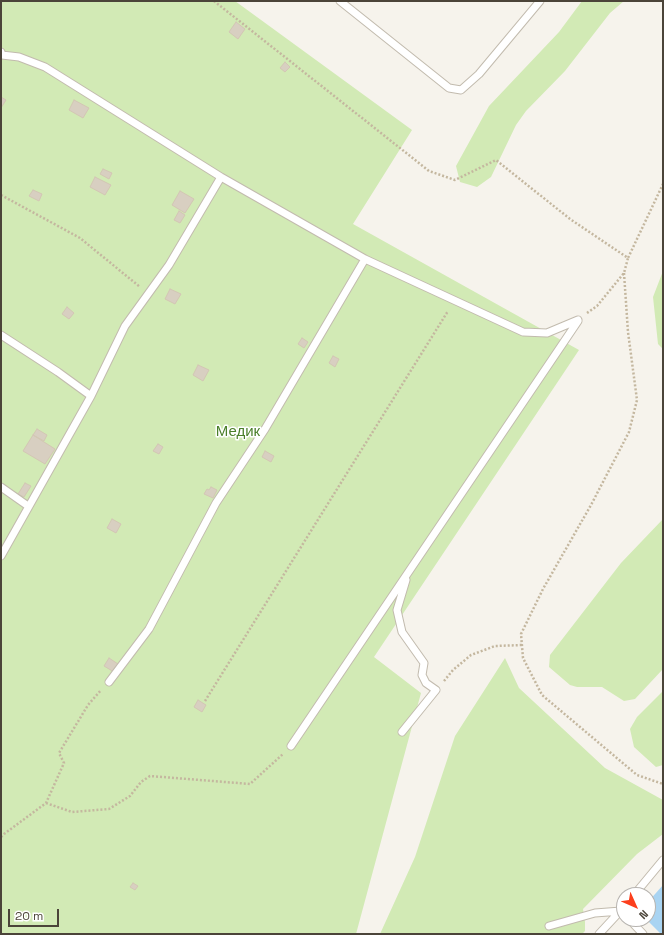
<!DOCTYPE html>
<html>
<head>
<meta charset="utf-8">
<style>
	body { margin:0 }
	#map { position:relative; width:664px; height:935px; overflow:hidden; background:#f6f3ec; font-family:"Space Grotesk",sans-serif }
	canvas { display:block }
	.frame { position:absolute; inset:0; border:2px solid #4b4439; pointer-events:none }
	.north { position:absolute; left:616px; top:887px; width:40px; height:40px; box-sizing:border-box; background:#fff; border:1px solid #b7b4b0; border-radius:50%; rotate:135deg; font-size:11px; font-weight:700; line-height:16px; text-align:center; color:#4b4439 }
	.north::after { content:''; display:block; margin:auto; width:14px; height:18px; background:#fc3f1d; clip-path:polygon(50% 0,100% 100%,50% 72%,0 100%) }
	.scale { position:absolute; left:8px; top:909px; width:51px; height:18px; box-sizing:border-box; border:2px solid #4b4439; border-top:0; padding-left:5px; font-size:12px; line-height:14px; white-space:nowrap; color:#4b4439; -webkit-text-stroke:3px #fff; paint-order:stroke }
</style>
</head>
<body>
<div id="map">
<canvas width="664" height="935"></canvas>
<div class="frame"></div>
<div class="north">N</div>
<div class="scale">20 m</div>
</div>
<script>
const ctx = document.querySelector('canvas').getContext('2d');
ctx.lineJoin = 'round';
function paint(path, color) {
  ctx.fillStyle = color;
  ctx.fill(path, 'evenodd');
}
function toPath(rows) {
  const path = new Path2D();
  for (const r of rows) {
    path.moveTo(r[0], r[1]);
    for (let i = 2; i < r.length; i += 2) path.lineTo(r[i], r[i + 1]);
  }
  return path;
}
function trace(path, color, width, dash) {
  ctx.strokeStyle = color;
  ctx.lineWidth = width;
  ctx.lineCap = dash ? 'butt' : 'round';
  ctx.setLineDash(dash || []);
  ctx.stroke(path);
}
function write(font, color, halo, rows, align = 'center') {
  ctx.font = font + ' "Space Grotesk",sans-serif';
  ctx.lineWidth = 3;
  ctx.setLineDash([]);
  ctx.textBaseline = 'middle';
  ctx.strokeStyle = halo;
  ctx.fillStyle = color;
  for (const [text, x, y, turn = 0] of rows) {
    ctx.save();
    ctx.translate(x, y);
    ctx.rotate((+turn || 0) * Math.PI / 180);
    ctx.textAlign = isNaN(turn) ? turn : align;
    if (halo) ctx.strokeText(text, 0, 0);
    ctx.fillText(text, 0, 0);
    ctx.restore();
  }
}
paint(toPath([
	[1,1,235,1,412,130,353,224,579,350,374,657,421,693,356,934,1,934],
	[582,1,624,1,610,13,565,71,526,111,516,125,491,177,477,187,460,182,456,166,489,106,559,32],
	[663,271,663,349,658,344,653,297],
	[663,519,663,669,635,699,624,701,602,687,577,687,570,685,549,667,550,655,621,563],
	[505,658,519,688,605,768,663,800,663,834,637,854,583,909,585,922,585,931,582,934,380,934,415,857,455,736],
	[663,691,663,765,656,767,634,747,630,729,637,717]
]), '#d2eab5');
paint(toPath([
	[663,885,663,934,661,934,646,919,648,919,648,902]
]), '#a9d4f2');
const building = toPath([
	[236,22,245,29,238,39,229,32,236,22],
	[285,62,290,67,285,72,280,68,285,62],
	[1,97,6,100,1,108,1,97],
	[74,100,89,108,83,118,69,110,74,100],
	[103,169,112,173,109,179,100,174,103,169],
	[95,177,111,185,105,195,90,187,95,177],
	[33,190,42,194,39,201,29,196,33,190],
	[180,191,194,199,185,213,172,205,180,191],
	[179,211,185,215,180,223,174,220,179,211],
	[170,289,181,294,175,304,165,299,170,289],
	[67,307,74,313,69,319,62,314,67,307],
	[302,338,308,342,304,348,298,344,302,338],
	[333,356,339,359,335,367,329,363,333,356],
	[198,365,209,370,203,381,193,375,198,365],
	[37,429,47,435,44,441,33,435,37,429],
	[33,435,55,449,45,464,23,451,33,435],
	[158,444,163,447,159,454,153,451,158,444],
	[265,451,274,456,271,462,262,457,265,451],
	[25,483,31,486,24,497,18,494,25,483],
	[211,487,217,490,213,498,204,494,207,489,209,490,211,487],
	[112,519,121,524,116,533,107,528,112,519],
	[109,658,118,664,114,672,104,666,109,658],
	[198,700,206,705,202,712,194,707,198,700],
	[133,883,138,886,135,890,130,887,133,883]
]);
paint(building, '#d8cfc1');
trace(building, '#d3c7b4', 1);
const service = toPath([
	[340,1,449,88,461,90,479,74,540,1],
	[1,52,2,55,19,57,45,67,221,177,365,259,523,332,547,333,578,320],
	[1,335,58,372,91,396],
	[1,487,28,506],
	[1,556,91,396,125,326,169,265,221,177],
	[109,682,149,629,216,503,265,429,365,259],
	[402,732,436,690,426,683,422,675,424,663,402,632,397,610,406,580],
	[291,746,578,321],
	[634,895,663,860],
	[629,919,643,934],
	[549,926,595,913,621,911,624,914],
	[599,934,624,907]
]);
trace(service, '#c2bbae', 9);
trace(toPath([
	[214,1,429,171,455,180,496,160,570,219,628,258,663,184],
	[1,195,80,238,140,287],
	[624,273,628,332,637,400,629,432,591,505,543,589,521,634,523,658,542,695,637,775,663,784],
	[587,313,597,306,624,273,628,258],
	[444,681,453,670,471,655,495,646,522,645],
	[205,701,448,311],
	[46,803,72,812,109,809,130,796,141,782,150,776,250,784,283,754],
	[1,837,4,834,46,803,64,763,59,753,88,705,101,690]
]), '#c4b79f', 2.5, [2, 2]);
trace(service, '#fff', 7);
write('15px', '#4a7f2a', '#fff', [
	["Медик",238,432]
]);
</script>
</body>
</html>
